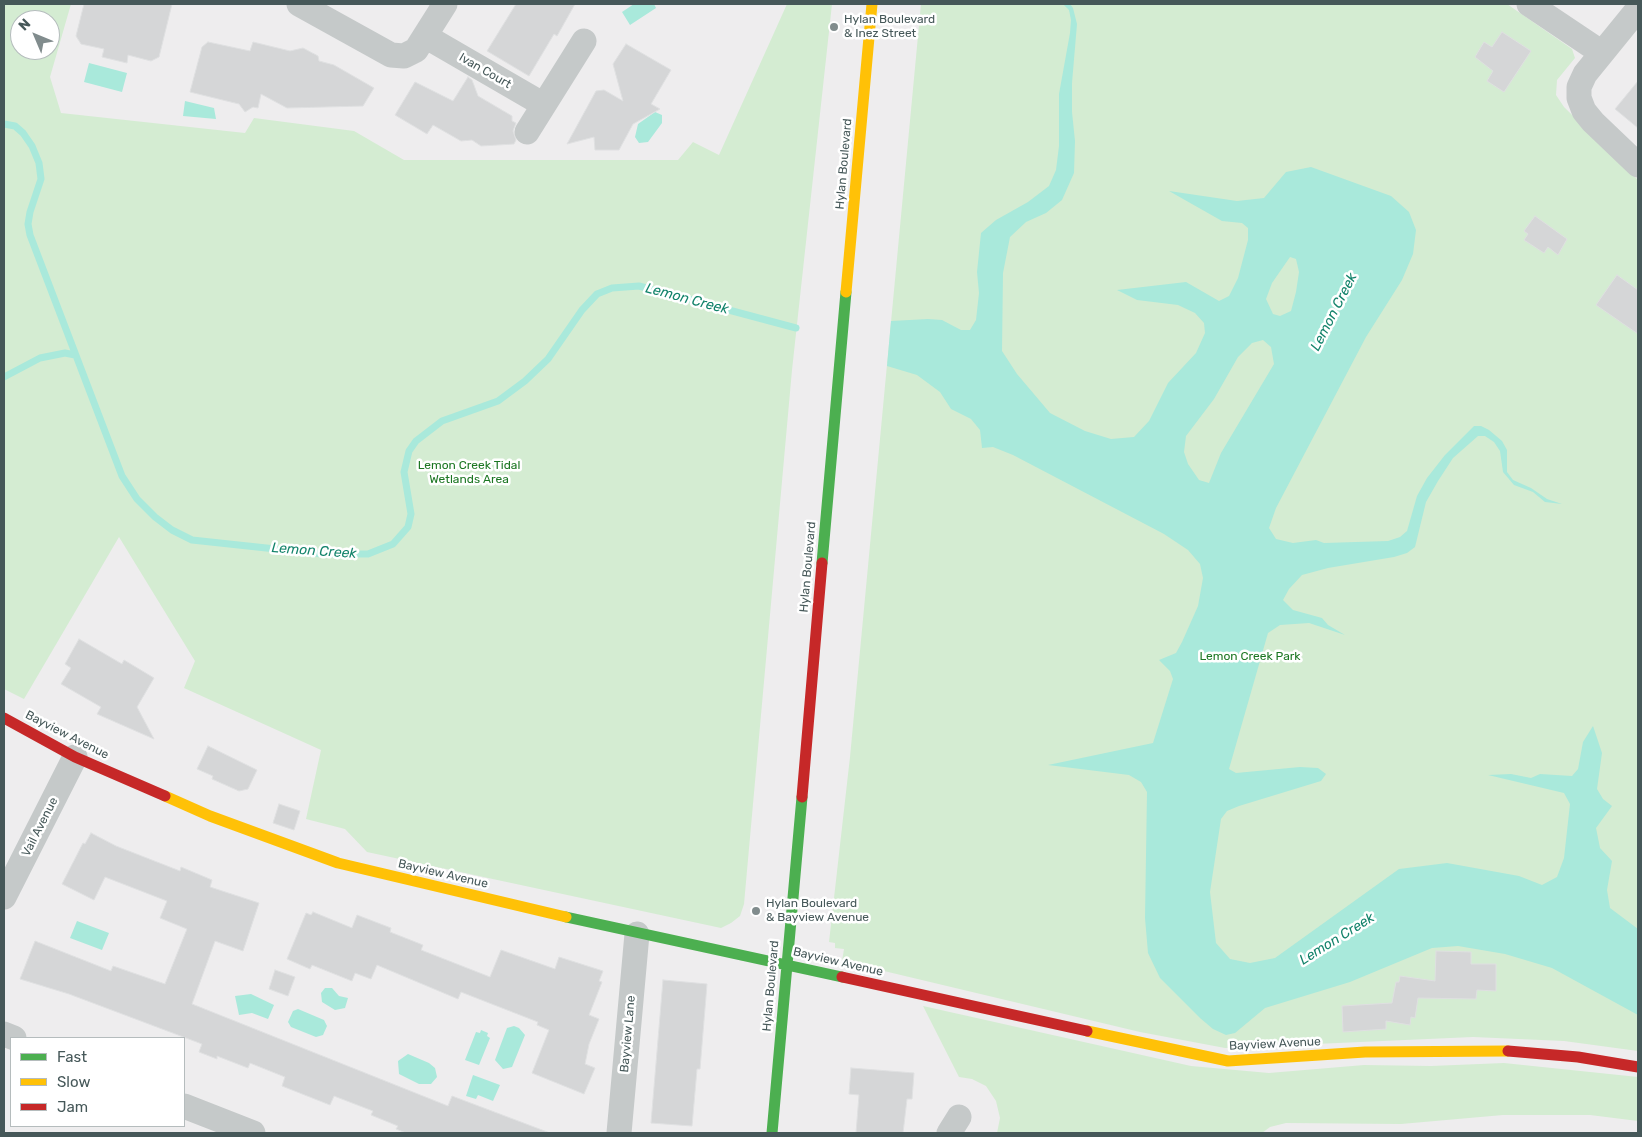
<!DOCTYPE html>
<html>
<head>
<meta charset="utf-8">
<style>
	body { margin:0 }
	#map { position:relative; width:1642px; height:1137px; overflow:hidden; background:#eeedee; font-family:Rubik,sans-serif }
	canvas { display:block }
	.frame { position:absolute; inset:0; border:5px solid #465859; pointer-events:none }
	.legend { position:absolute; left:10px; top:1037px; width:175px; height:90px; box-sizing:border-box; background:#fff; border:1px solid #b5bcbd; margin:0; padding:6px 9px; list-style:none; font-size:15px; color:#465859 }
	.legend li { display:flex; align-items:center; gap:10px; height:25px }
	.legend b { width:25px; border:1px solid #b5bcbd }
	.north { position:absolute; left:10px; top:10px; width:50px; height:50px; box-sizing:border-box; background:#fff; border:1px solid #b5bcbd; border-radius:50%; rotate:315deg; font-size:14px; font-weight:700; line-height:20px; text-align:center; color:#465859 }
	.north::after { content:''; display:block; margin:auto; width:18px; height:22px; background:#818c8d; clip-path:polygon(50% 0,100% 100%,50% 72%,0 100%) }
</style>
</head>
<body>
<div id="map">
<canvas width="1642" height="1137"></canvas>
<div class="frame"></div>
<ul class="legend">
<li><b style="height:6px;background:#4caf50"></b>Fast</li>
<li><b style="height:6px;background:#ffc107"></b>Slow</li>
<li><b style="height:6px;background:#c62828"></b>Jam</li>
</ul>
<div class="north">N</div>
</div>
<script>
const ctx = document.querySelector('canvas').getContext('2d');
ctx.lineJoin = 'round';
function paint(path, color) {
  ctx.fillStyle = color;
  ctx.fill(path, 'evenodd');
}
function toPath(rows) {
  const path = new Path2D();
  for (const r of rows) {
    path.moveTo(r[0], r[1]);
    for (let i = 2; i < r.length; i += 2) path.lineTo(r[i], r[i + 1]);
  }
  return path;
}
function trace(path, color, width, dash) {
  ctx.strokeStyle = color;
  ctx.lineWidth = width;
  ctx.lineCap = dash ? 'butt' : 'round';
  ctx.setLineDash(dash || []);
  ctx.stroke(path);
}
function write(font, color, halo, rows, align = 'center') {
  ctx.font = font + ' Rubik,sans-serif';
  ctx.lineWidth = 5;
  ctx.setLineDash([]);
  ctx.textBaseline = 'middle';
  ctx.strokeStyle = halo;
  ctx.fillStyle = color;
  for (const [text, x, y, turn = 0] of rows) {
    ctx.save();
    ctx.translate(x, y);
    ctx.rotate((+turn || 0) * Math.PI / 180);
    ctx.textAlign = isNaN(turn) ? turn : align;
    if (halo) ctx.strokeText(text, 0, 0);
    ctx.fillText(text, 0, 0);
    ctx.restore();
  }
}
paint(toPath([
	[4,4,71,4,50,77,61,113,245,133,254,118,354,131,404,160,678,160,693,142,719,155,787,4,832,4,792,370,744,904,740,916,731,923,721,928,367,852,345,829,306,819,321,750,184,688,195,661,119,537,24,699,4,689],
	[20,20,50,20,50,50,20,50],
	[921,4,1507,4,1572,49,1575,58,1557,80,1556,95,1564,107,1638,180,1638,1051,1564,1041,1473,1037,1225,1048,1140,1032,842,961,844,949,835,948,835,943,829,942,850,757],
	[923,1006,1191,1066,1269,1073,1364,1065,1431,1066,1504,1063,1638,1077,1638,1121,1590,1115,1503,1115,1401,1124,1286,1123,1270,1127,1262,1133,997,1133,1000,1118,996,1101,986,1086,972,1079,959,1077]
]), '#d4ecd2');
paint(toPath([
	[634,4,654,4,656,8,630,25,622,12],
	[1063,4,1070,4,1073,8,1077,24,1072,83,1072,112,1075,141,1074,173,1062,200,1046,213,1026,222,1010,237,1003,273,1002,351,1017,374,1050,413,1085,431,1111,439,1134,437,1149,421,1168,383,1196,353,1205,333,1204,323,1195,313,1178,305,1137,300,1117,290,1186,282,1219,301,1229,296,1238,278,1248,240,1248,228,1242,223,1222,221,1169,191,1237,201,1264,198,1286,172,1311,167,1391,196,1409,212,1416,230,1413,254,1402,280,1366,337,1276,508,1269,528,1276,539,1293,543,1316,540,1324,543,1388,541,1400,537,1407,531,1417,496,1427,478,1445,455,1474,426,1481,426,1489,430,1502,441,1507,450,1507,472,1513,480,1531,488,1547,499,1562,504,1545,502,1533,492,1514,485,1503,472,1500,451,1494,442,1485,436,1478,436,1453,458,1438,481,1426,502,1415,547,1407,553,1394,557,1328,568,1302,575,1289,589,1283,600,1293,610,1322,618,1328,625,1345,635,1309,623,1280,625,1268,633,1229,769,1236,773,1300,767,1318,768,1326,774,1321,781,1239,806,1227,811,1221,819,1210,892,1216,943,1230,959,1250,963,1275,958,1399,869,1447,863,1519,876,1542,885,1557,877,1564,858,1570,804,1564,793,1488,775,1511,774,1531,778,1540,774,1572,776,1578,769,1583,742,1593,726,1602,753,1597,789,1603,799,1612,806,1596,828,1600,848,1612,861,1607,890,1610,908,1638,929,1638,1015,1552,968,1505,954,1458,946,1432,948,1350,982,1265,1008,1235,1033,1226,1035,1213,1029,1200,1018,1160,978,1148,953,1145,918,1147,792,1141,782,1129,775,1048,765,1153,743,1173,679,1170,671,1159,660,1176,653,1182,642,1198,606,1203,578,1200,564,1188,550,1164,534,1013,455,993,447,982,448,980,430,971,419,951,409,940,392,917,375,887,366,891,321,928,319,942,320,961,330,970,330,976,320,979,293,977,272,981,233,996,220,1028,202,1049,186,1056,170,1059,146,1059,94,1070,33,1071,20,1069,10],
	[1290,257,1296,259,1299,272,1296,292,1291,311,1280,316,1273,314,1266,299,1272,283],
	[1263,340,1271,347,1274,364,1221,453,1209,483,1199,480,1188,464,1184,452,1186,436,1214,399,1238,357,1252,343],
	[89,63,127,73,122,92,84,82],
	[185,101,214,108,216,119,183,116],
	[655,112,662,115,662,123,648,142,639,143,635,137,638,124],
	[77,921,109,933,102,950,70,938],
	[325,988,332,988,339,996,348,998,345,1008,335,1010,322,1002,321,993],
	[251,994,274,1005,268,1019,252,1013,239,1015,235,996],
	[298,1009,324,1020,327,1026,323,1035,316,1037,291,1027,288,1022,293,1011],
	[514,1026,519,1028,525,1035,512,1067,503,1069,495,1060,507,1028],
	[481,1030,488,1033,487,1036,490,1038,479,1065,465,1060,476,1032,480,1033],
	[408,1054,429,1063,435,1068,437,1077,431,1084,419,1084,399,1074,398,1061],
	[473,1075,500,1085,493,1101,478,1095,476,1099,466,1096]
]), '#a9e9db');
trace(toPath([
	[4,124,15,126,23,133,32,146,39,163,41,179,30,212,28,224,30,235,122,476,137,499,155,517,172,530,192,540,322,554,368,554,393,544,408,527,411,514,404,472,409,451,416,441,442,421,498,401,525,381,548,359,582,310,597,294,612,288,639,286,796,328],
	[4,377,40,358,65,353,75,355]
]), '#a9e9db', 7);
const building = toPath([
	[84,4,172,4,159,57,151,61,128,55,127,63,102,57,104,49,81,44,76,36,84,4],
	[516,4,575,4,557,36,554,34,529,76,487,51,516,4],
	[1502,32,1531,51,1504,92,1487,81,1493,71,1475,57,1484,42,1492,47,1502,32],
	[208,42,250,51,253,42,290,51,303,48,318,56,319,61,334,65,374,88,363,106,287,108,261,94,258,108,253,107,245,112,239,104,190,92,202,47,208,42],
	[626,44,671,70,651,104,660,109,633,124,619,150,595,150,594,137,567,144,596,91,604,90,623,101,613,64,626,44],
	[468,77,472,80,478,96,512,116,512,121,516,123,513,131,516,140,514,144,481,146,472,140,461,141,433,125,427,134,395,115,415,82,453,101,468,77],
	[1638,81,1638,128,1615,109,1638,81],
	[1535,216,1567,239,1558,255,1548,247,1544,253,1524,240,1528,234,1524,231,1535,216],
	[1617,275,1638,290,1638,334,1596,305,1617,275],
	[79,639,122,664,124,660,154,678,137,707,154,739,97,714,101,707,61,684,71,668,65,664,79,639],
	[208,746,257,770,248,789,239,791,212,779,213,776,197,769,208,746],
	[279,804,300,811,294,830,273,823,279,804],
	[91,833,116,846,180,871,181,867,212,880,210,887,259,903,243,951,215,941,192,1004,448,1106,452,1096,550,1133,406,1133,396,1129,398,1126,371,1115,373,1111,334,1096,330,1105,282,1086,285,1077,250,1063,248,1068,217,1056,217,1059,199,1052,202,1044,69,994,20,979,35,941,111,971,113,966,165,984,187,929,160,918,167,901,105,877,94,900,62,884,83,843,85,844,91,833],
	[313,912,352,928,357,915,391,928,390,932,423,945,421,950,490,977,501,950,555,969,559,957,603,971,599,981,602,982,589,1015,599,1019,589,1044,585,1064,595,1068,584,1094,532,1073,549,1030,537,1025,538,1022,461,992,458,999,377,965,371,979,355,973,352,981,312,965,310,969,287,959,306,913,311,915,313,912],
	[1436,951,1471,952,1471,964,1496,964,1496,991,1477,990,1476,999,1418,998,1415,1018,1411,1017,1410,1025,1386,1021,1386,1029,1343,1032,1342,1006,1392,1003,1396,982,1399,982,1400,976,1435,981,1436,951],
	[275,970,295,977,288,996,269,989,275,970],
	[663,980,707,984,700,1069,697,1069,692,1126,651,1123,663,980],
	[851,1068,914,1073,912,1099,907,1099,903,1133,856,1133,859,1095,849,1094,851,1068]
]);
paint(building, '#d5d6d7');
trace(building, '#dfe0e1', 1);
trace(toPath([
	[299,4,391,55,404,56,416,50,445,4],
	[1529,4,1602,53],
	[1638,9,1585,74,1579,87,1579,98,1584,111,1593,122,1638,165],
	[425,36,544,105],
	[527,132,584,41],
	[4,897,75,757],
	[4,1034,14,1038],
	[184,1106,253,1133],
	[619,1133,637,934],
	[949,1133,959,1117]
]), '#c5c9c9', 25);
trace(toPath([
	[822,563,846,292],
	[566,917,842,977],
	[772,1133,802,797]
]), '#4caf50', 11);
trace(toPath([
	[846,292,872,4],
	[165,796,210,816,338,863,566,917],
	[1087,1031,1228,1061,1365,1052,1508,1051]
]), '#ffc107', 11);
trace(toPath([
	[4,718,75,757,165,796],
	[802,797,822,563],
	[842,977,1087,1031],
	[1508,1051,1578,1057,1638,1067]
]), '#c62828', 11);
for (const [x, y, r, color] of [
	[834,27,5,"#818c8d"],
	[756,911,5,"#818c8d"]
]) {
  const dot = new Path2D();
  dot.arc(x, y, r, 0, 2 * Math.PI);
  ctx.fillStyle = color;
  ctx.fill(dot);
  trace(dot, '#fff', 2);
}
write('12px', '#465859', '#fff', [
	["Hylan Boulevard",844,20],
	["& Inez Street",844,34],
	["Hylan Boulevard",766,904],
	["& Bayview Avenue",766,918]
], 'left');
write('12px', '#465859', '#fff', [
	["Ivan Court",485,71,30],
	["Hylan Boulevard",844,164,-85],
	["Hylan Boulevard",808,567,-85],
	["Bayview Avenue",67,735,27],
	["Vail Avenue",40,827,-63],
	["Bayview Avenue",443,874,13],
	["Bayview Avenue",838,962,13],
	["Hylan Boulevard",771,986,-85],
	["Bayview Lane",628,1034,-85],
	["Bayview Avenue",1275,1044,-3]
]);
write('12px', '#1b7622', '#fff', [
	["Lemon Creek Tidal",469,466],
	["Wetlands Area",469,480],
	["Lemon Creek Park",1250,657]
]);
write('italic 14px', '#13836b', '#fff', [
	["Lemon Creek",687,299,15],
	["Lemon Creek",1334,312,-63],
	["Lemon Creek",314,551,4],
	["Lemon Creek",1337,939,-32]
]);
</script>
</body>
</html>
